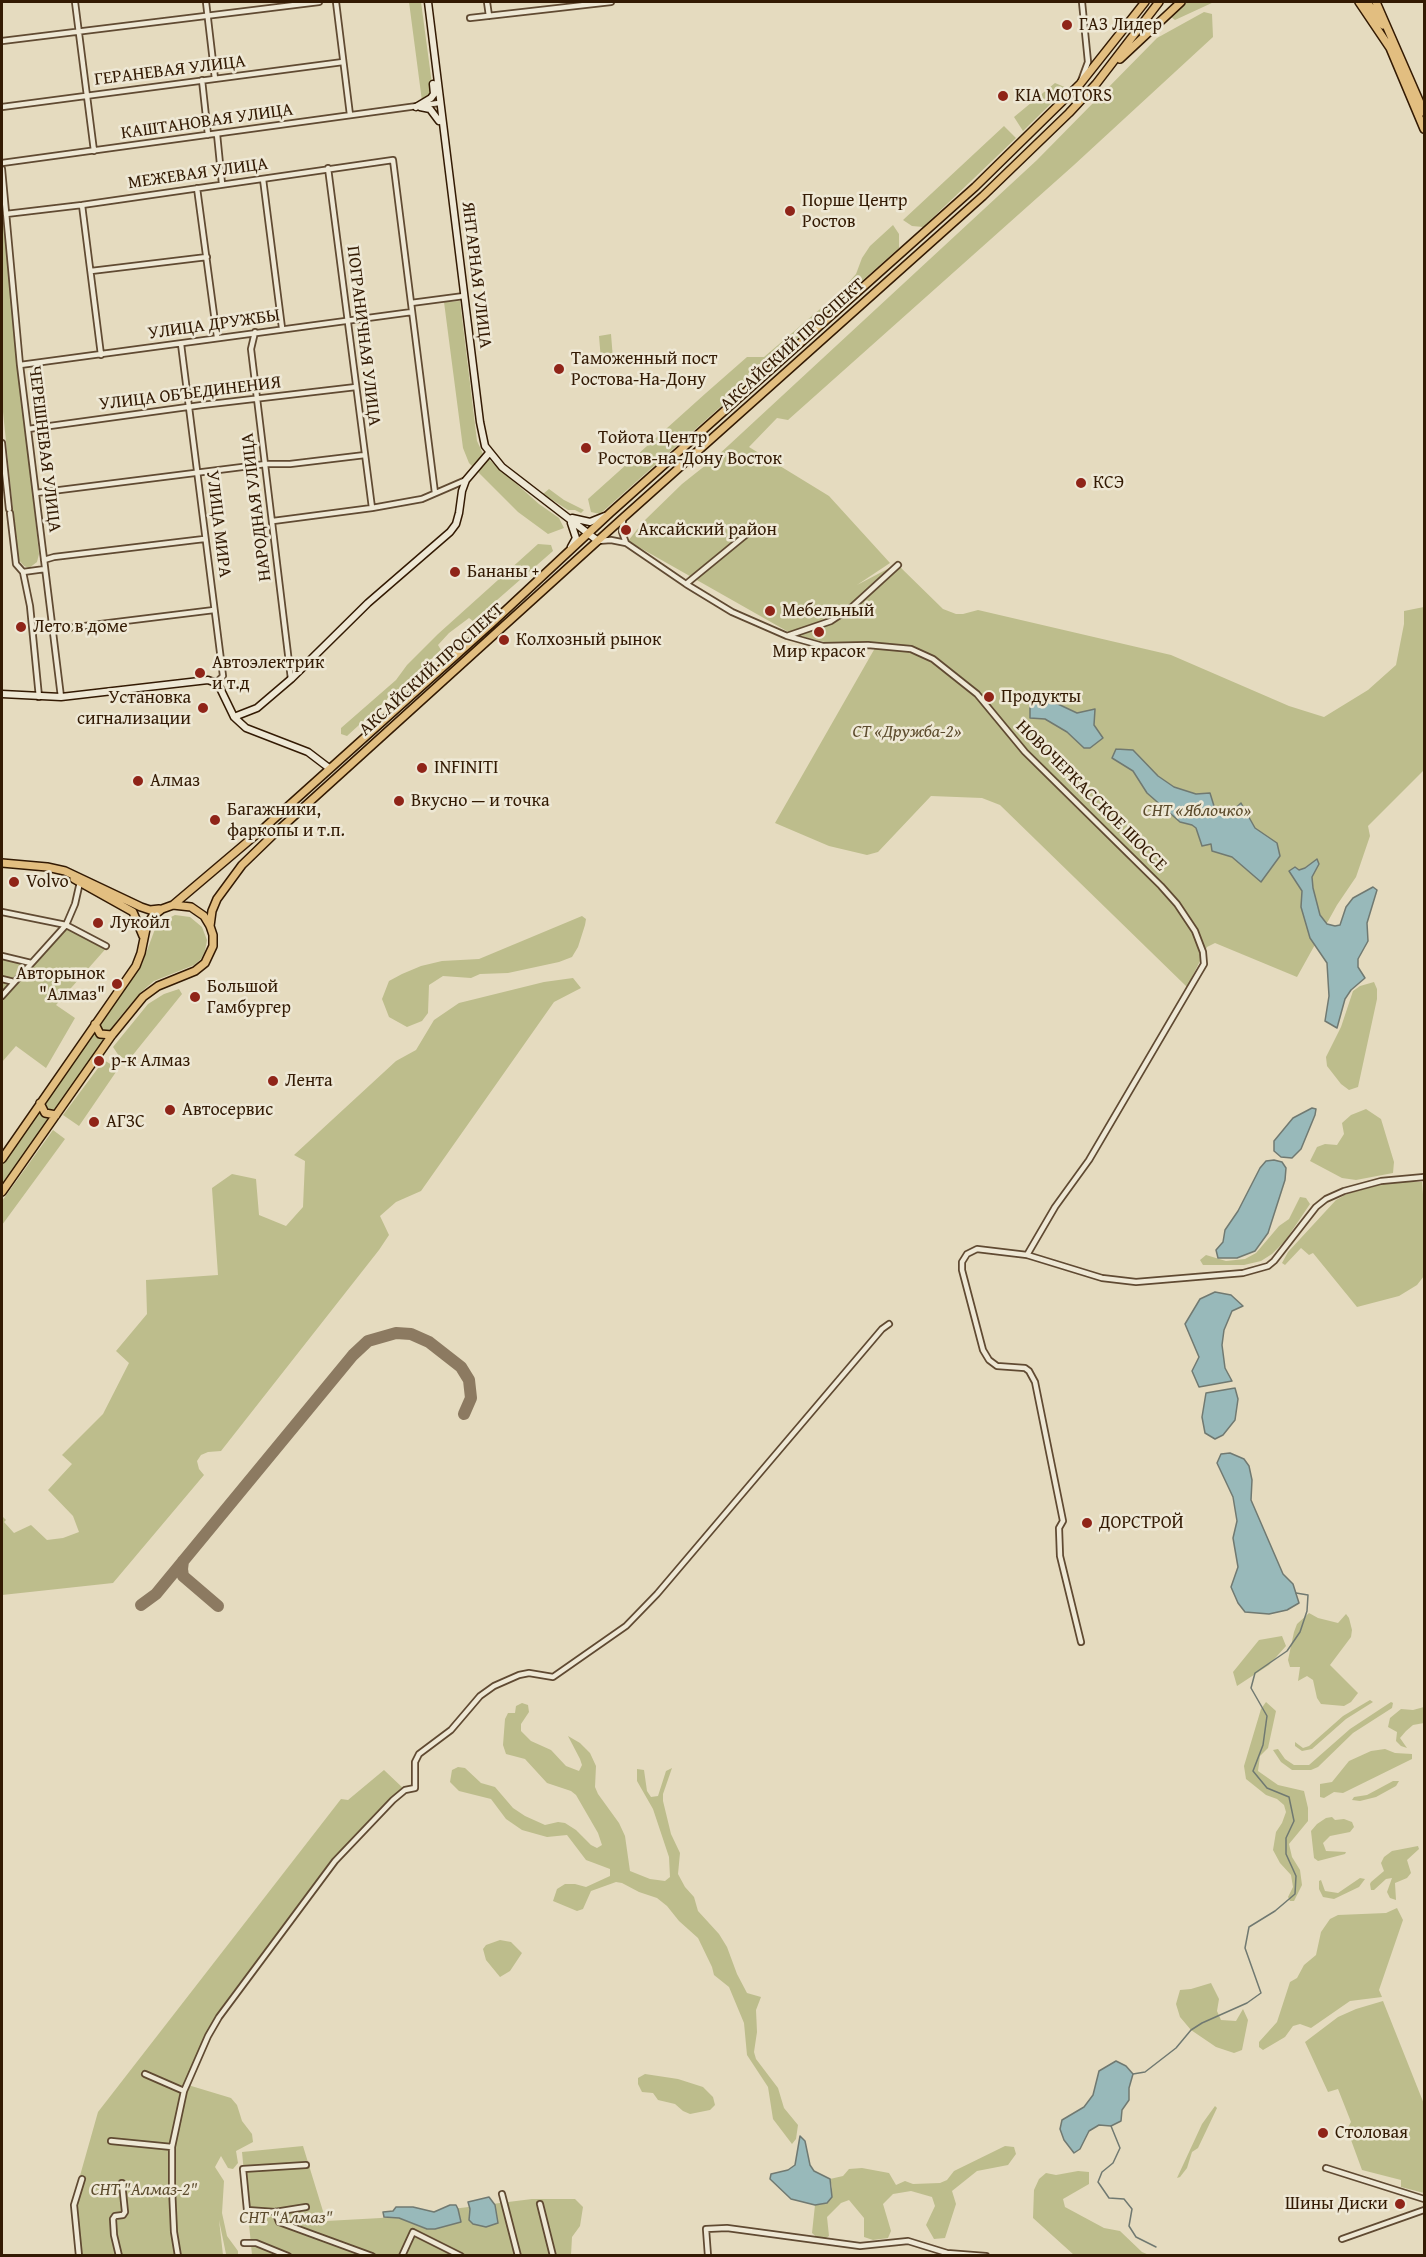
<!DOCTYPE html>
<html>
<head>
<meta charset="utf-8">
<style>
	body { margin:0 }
	#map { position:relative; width:1426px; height:2257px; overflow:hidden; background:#e5dbbf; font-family:"Gentium Book Plus",serif }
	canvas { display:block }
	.frame { position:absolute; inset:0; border:3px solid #331a03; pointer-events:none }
</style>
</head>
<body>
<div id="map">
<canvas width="1426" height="2257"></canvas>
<div class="frame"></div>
</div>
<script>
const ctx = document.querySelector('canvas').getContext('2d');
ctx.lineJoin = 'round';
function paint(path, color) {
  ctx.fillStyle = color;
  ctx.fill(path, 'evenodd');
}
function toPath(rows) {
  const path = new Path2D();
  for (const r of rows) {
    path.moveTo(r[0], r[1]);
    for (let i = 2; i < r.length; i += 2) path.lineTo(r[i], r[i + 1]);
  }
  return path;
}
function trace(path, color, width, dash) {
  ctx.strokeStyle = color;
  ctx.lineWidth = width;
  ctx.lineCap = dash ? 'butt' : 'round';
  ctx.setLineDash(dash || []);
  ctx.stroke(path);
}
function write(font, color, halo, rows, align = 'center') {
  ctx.font = font + ' "Gentium Book Plus",serif';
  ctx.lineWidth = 5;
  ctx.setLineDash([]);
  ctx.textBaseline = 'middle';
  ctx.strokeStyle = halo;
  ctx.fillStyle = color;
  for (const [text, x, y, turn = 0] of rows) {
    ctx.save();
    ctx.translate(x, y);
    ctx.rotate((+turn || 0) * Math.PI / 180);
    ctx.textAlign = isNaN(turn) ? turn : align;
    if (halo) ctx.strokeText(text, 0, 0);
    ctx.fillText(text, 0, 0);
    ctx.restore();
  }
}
paint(toPath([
	[409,2,421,2,434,99,422,101],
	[1187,2,1214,2,1175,20,1171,17],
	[1204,12,1212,14,1213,37,1074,165,788,420,777,418,749,447,829,496,890,563,857,585,897,564,943,609,956,614,963,614,978,610,1171,655,1289,706,1324,717,1368,690,1396,665,1404,624,1404,611,1424,607,1424,773,1423,771,1368,826,1370,836,1356,877,1337,905,1297,977,1215,943,1207,947,1187,987,1000,805,982,798,931,796,878,852,867,855,829,846,775,823,875,648,868,645,824,642,792,634,628,541,644,521,682,484,716,457,1037,160,1157,38],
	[1055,83,1067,88,1023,131,1014,117],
	[1004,126,1016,138,923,227,912,226,903,220],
	[2,210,39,554,37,562,29,568,24,566,18,559,2,402],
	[893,225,899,234,899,248,600,514,591,512,588,499,706,393,747,357,764,357,840,292,856,274,862,258,870,246],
	[460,301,477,441,483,454,539,504,559,518,564,528,548,534,518,512,469,463,463,448,444,302],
	[611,334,613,359,601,360,599,336],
	[549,489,564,500,584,510,581,513,575,510,568,510,543,494],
	[538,544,551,545,553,551,473,621,469,618,449,633,438,645,441,650,347,736,341,734,341,728,396,680,407,665,438,634],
	[175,915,190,917,202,927,207,940,205,951,201,959,194,965,154,981,141,992,119,1018,2,1185,2,1164,133,978,142,964,155,929,161,922],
	[582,916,586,919,585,925,578,947,572,957,559,962,508,973,480,974,471,978,443,976,429,985,428,1013,422,1021,407,1027,389,1017,382,999,389,981,402,974,421,966,442,961,479,959],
	[63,923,109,945,56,1005,75,1018,46,1068,16,1046,2,1062,2,956,30,962],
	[573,978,581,988,554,1002,421,1191,396,1202,380,1216,389,1235,379,1250,221,1451,208,1452,201,1455,197,1461,199,1469,204,1475,113,1583,2,1595,2,1516,6,1520,4,1522,14,1533,31,1525,47,1540,63,1538,79,1532,73,1516,48,1490,72,1464,62,1455,103,1414,129,1363,116,1351,147,1314,146,1280,218,1275,212,1188,232,1174,256,1179,259,1215,286,1226,303,1207,305,1161,294,1155,396,1061,416,1050,434,1020,459,1003,544,982],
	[1374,982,1377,989,1377,999,1358,1087,1349,1090,1341,1084,1327,1066,1326,1057,1341,1027,1353,991,1360,986],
	[179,989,182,994,132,1056,126,1059,119,1056,113,1047,148,1004,164,994],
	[104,1060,118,1069,79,1126,63,1115],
	[1366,1109,1381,1119,1394,1162,1393,1173,1356,1180,1342,1178,1310,1161,1317,1147,1325,1144,1337,1145,1344,1134,1342,1123,1351,1115],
	[53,1130,65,1139,2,1225,2,1201],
	[1391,1182,1422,1182,1424,1207,1424,1276,1417,1285,1399,1296,1357,1307,1313,1253,1309,1255,1301,1248,1285,1265,1282,1263,1288,1252,1336,1200,1347,1194],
	[1300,1197,1306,1198,1310,1204,1285,1241,1272,1254,1261,1261,1244,1265,1203,1265,1200,1260,1206,1255,1226,1261,1245,1259,1256,1253,1279,1226,1289,1219],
	[1309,1613,1318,1618,1338,1623,1346,1614,1349,1618,1352,1630,1351,1637,1330,1665,1358,1693,1351,1702,1344,1706,1321,1704,1317,1698,1313,1680,1307,1676,1298,1681,1300,1667,1290,1667,1288,1660,1294,1632,1297,1624],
	[1282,1636,1286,1646,1269,1665,1237,1686,1233,1672,1259,1640],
	[1370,1700,1373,1702,1346,1719,1312,1749,1302,1751,1295,1746,1295,1742,1303,1748,1309,1746,1343,1716],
	[1266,1702,1276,1711,1268,1748,1260,1756,1258,1771,1278,1785,1304,1791,1308,1808,1308,1821,1289,1844,1292,1857,1300,1870,1302,1885,1294,1901,1290,1901,1288,1897,1293,1887,1291,1875,1280,1863,1273,1850,1276,1832,1282,1823,1286,1812,1284,1805,1277,1799,1266,1795,1246,1779,1244,1766,1261,1709],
	[1391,1702,1393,1703,1392,1708,1353,1733,1318,1767,1311,1770,1292,1770,1281,1762,1273,1750,1278,1749,1285,1759,1294,1765,1309,1765,1350,1729],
	[522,1703,528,1705,529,1712,521,1724,521,1731,531,1741,551,1750,566,1766,579,1771,582,1765,580,1759,568,1736,580,1743,590,1753,596,1766,595,1787,598,1794,619,1823,625,1836,630,1871,650,1879,665,1881,670,1877,669,1857,653,1809,637,1781,637,1769,644,1770,647,1791,651,1797,658,1796,666,1771,672,1768,663,1794,663,1801,671,1834,680,1853,678,1874,685,1887,694,1897,698,1911,719,1934,727,1947,737,1974,747,1993,761,1997,756,2010,757,2032,754,2052,756,2059,778,2088,784,2108,798,2125,796,2139,792,2144,773,2119,768,2087,747,2055,744,2023,729,1987,714,1975,712,1967,698,1938,679,1921,667,1906,657,1898,639,1892,622,1883,616,1882,591,1891,583,1909,577,1911,553,1901,557,1889,565,1884,575,1884,586,1887,610,1876,610,1869,586,1860,567,1835,547,1837,522,1830,506,1819,491,1799,459,1791,450,1782,452,1770,458,1767,465,1768,481,1783,495,1787,513,1808,525,1816,545,1825,558,1822,565,1823,576,1830,591,1845,597,1848,602,1845,598,1833,576,1795,571,1791,547,1783,525,1759,506,1754,503,1745,505,1719,508,1713,515,1713,516,1706],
	[1424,1707,1424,1723,1413,1725,1406,1731,1400,1738,1407,1748,1401,1746,1396,1741,1397,1732,1388,1727,1390,1718,1401,1709,1413,1710],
	[1385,1749,1395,1753,1412,1754,1412,1759,1343,1793,1334,1792,1324,1798,1320,1797,1320,1784,1332,1782,1349,1761,1371,1751],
	[384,1770,404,1789,331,1860,222,2012,207,2041,188,2085,231,2098,237,2105,242,2121,252,2134,253,2142,236,2151,238,2163,233,2169,228,2168,221,2156,215,2167,224,2181,222,2213,227,2236,238,2251,238,2255,225,2255,226,2254,219,2220,223,2255,77,2255,72,2204,98,2112,341,1799,348,1800],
	[1393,1781,1399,1781,1396,1786,1376,1797,1360,1801,1352,1800,1354,1797,1367,1795],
	[1332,1817,1335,1820,1344,1819,1352,1822,1354,1827,1350,1832,1330,1836,1323,1843,1326,1851,1346,1852,1345,1854,1318,1861,1314,1858,1311,1831,1317,1824,1326,1818],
	[1418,1846,1419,1849,1407,1860,1411,1873,1407,1878,1395,1883,1396,1900,1390,1898,1387,1892,1392,1878,1386,1879,1374,1890,1371,1890,1370,1884,1371,1882,1384,1871,1381,1863,1384,1857,1392,1851],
	[1360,1878,1365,1879,1359,1887,1334,1899,1323,1897,1319,1889,1319,1881,1321,1880,1325,1891,1338,1893],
	[1397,1908,1403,1920,1379,1990,1382,1997,1350,2001,1311,2028,1300,2024,1293,2026,1285,2037,1263,2050,1259,2047,1259,2042,1277,2022,1290,1982,1297,1978,1304,1965,1316,1955,1321,1932,1330,1919,1338,1915,1386,1913],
	[500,1940,511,1942,522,1953,510,1971,500,1977,486,1960,483,1949,486,1945],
	[1211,1983,1219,1999,1217,2011,1221,2020,1236,2021,1243,2009,1248,2020,1242,2050,1234,2053,1216,2047,1191,2030,1180,2017,1176,2004,1180,1990,1191,1989],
	[1383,2001,1424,2104,1424,2193,1401,2187,1401,2180,1362,2170,1347,2129,1351,2122,1338,2089,1328,2092,1305,2042,1338,2017,1356,2009],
	[645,2074,678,2079,703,2087,713,2097,715,2105,710,2110,690,2114,683,2111,675,2104,658,2100,653,2093,642,2092,638,2084,638,2078],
	[1215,2106,1217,2108,1198,2148,1192,2152,1187,2168,1180,2177,1177,2178,1202,2124],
	[303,2146,326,2221,381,2218,532,2199,575,2199,583,2207,580,2226,572,2237,571,2255,252,2255,242,2152],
	[1005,2146,1014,2147,1016,2154,1008,2165,977,2171,952,2191,956,2204,945,2238,934,2239,926,2225,935,2206,932,2197,911,2191,893,2194,883,2204,891,2231,888,2238,873,2240,864,2237,864,2218,849,2200,841,2203,827,2217,829,2236,821,2241,812,2233,815,2205,827,2203,832,2187,830,2179,843,2176,849,2169,862,2168,889,2173,896,2185,905,2181,913,2184,940,2183,947,2180,954,2171],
	[1078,2171,1089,2172,1089,2184,1063,2199,1065,2207,1104,2228,1120,2231,1142,2252,1149,2255,1074,2255,1033,2218,1034,2190,1039,2179,1046,2173,1056,2175]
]), '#bdbd8c');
const water = toPath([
	[1043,697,1077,713,1095,709,1094,725,1103,738,1090,748,1084,748,1067,732,1045,719,1030,718,1030,701,1043,697],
	[1116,749,1133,750,1158,776,1174,787,1196,794,1210,793,1214,806,1229,814,1241,803,1255,828,1277,843,1280,856,1261,882,1232,857,1212,851,1211,844,1202,846,1196,828,1192,825,1180,822,1147,793,1133,771,1112,758,1116,749],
	[1317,859,1319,864,1312,877,1313,888,1320,915,1327,924,1335,926,1340,925,1346,907,1353,898,1373,887,1377,890,1367,923,1368,941,1358,959,1358,967,1365,978,1351,990,1345,999,1337,1028,1325,1021,1329,996,1327,963,1310,938,1301,907,1302,891,1289,871,1295,867,1299,870,1305,868,1317,859],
	[1312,1108,1316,1109,1315,1115,1301,1149,1292,1158,1281,1157,1274,1151,1274,1141,1293,1118,1312,1108],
	[1274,1160,1282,1162,1286,1168,1285,1180,1268,1233,1255,1251,1237,1258,1218,1258,1216,1250,1223,1242,1225,1230,1238,1211,1260,1168,1266,1161,1274,1160],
	[1215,1292,1231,1295,1243,1306,1232,1311,1224,1330,1222,1345,1225,1368,1232,1381,1199,1387,1192,1371,1199,1357,1185,1324,1200,1299,1215,1292],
	[1235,1388,1238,1399,1235,1420,1223,1435,1215,1439,1205,1433,1202,1417,1206,1393,1235,1388],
	[1230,1453,1244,1459,1249,1466,1252,1480,1251,1500,1283,1574,1293,1584,1299,1603,1287,1610,1269,1614,1245,1612,1238,1603,1231,1587,1238,1567,1233,1538,1237,1521,1233,1497,1217,1463,1221,1454,1230,1453],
	[1116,2061,1126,2066,1133,2074,1129,2088,1129,2100,1122,2110,1121,2121,1111,2126,1099,2125,1089,2131,1080,2149,1074,2153,1064,2140,1060,2129,1062,2120,1084,2107,1093,2095,1099,2071,1116,2061],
	[800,2136,805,2141,810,2165,814,2171,830,2179,832,2197,827,2203,815,2205,791,2199,770,2179,771,2174,788,2170,795,2165,800,2136],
	[489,2197,495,2205,498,2223,486,2227,473,2224,469,2220,470,2209,468,2202,489,2197],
	[450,2205,456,2205,458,2209,461,2222,435,2229,427,2229,399,2218,384,2217,383,2212,393,2211,396,2207,413,2207,434,2212,450,2205]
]);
paint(water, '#98b9ba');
trace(water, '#707971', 1.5);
trace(toPath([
	[1133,2074,1145,2072,1176,2048,1191,2030,1202,2023,1247,2003,1261,1993,1245,1948,1249,1927,1275,1911,1295,1894,1296,1876,1286,1854,1286,1838,1294,1821,1289,1797,1267,1788,1253,1771,1263,1745,1267,1716,1251,1688,1255,1673,1287,1651,1300,1632,1307,1611,1308,1595,1296,1593],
	[1111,2126,1120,2148,1113,2163,1102,2172,1098,2182,1109,2198,1124,2199,1132,2209,1129,2226,1136,2237,1156,2247]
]), '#707971', 1.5);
trace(toPath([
	[183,1561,182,1569,183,1576,218,1606],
	[141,1605,156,1594,353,1355,368,1341,396,1333,411,1334,429,1342,461,1367,469,1380,471,1398,464,1414]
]), '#8c7a61', 12);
const street = toPath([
	[75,2,94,151],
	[206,2,215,79],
	[336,2,350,115],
	[487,2,489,16],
	[470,18,611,2],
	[2,41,319,2],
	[202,80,208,135],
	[1081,81,1088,62,1082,2],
	[2,107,343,62],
	[217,134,222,184],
	[2,163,439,103],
	[328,168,372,508],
	[2,169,20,365,61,697],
	[263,179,282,328],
	[197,188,217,337],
	[82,205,101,355],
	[6,214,82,205,393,160,435,493],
	[91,271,207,257],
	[411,303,464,296],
	[255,332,251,349,291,679],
	[181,344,223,676,216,683],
	[20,365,412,312],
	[28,429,202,405,356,387],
	[2,443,9,509],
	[36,493,266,464,290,464,365,455],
	[10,513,16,564,23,572,30,606,39,697],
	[623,520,622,532,626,543],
	[273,521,372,508,422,499,466,480],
	[598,541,611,540,626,543,686,584,732,612,787,636,823,646,868,645,911,649,933,659,977,694,1025,752,1161,886,1177,904,1195,931,1203,952,1204,964,1089,1160,1055,1207,1027,1255],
	[44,560,54,557,204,539],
	[23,572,45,569],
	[686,584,753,529],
	[52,630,214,610],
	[787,636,831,621,852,607,898,565],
	[2,912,66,925,106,946],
	[2,956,31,963],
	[2,979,14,982],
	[2,996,66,925,75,904,80,882],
	[1081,1642,1060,1556,1059,1528,1063,1521,1035,1382,1029,1371,1025,1368,997,1366,989,1360,983,1350,962,1270,962,1262,967,1254,977,1249,1027,1255,1102,1278,1136,1282,1243,1273,1268,1266,1274,1261,1316,1207,1326,1199,1344,1191,1381,1181,1424,1177],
	[145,2074,184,2091],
	[111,2141,172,2147],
	[306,2165,243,2169,247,2210,275,2212,306,2207],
	[1326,2168,1424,2199],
	[502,2194,518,2256],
	[540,2204,553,2256],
	[275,2212,279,2222,372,2256],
	[1342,2239,1424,2210],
	[244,2243,256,2243,288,2256],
	[79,2256,74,2205,82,2179],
	[119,2256,114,2235,113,2219,115,2216,123,2215,125,2212,122,2183],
	[178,2256,174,2232,172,2188,172,2147,184,2091,208,2036,219,2017,335,1861,393,1800,405,1790,415,1788,415,1762,419,1754,451,1730,480,1696,494,1686,519,1675,529,1673,553,1677,626,1626,657,1594,882,1329,889,1324],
	[402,2256,413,2232,461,2256],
	[708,2256,706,2229,727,2228,860,2246,908,2241,947,2253,986,2256]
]);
const secondary = toPath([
	[428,2,480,422,485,446,502,467,598,541],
	[416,107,431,98,434,94,433,84],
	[420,107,430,109,439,121],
	[572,518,590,522,605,516],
	[571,523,576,538,571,547],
	[2,694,61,697,208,680,216,683,220,688,234,717,246,728,308,752,329,768],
	[234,717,257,708,291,679,368,603,450,532,456,524,459,513,462,491,466,480,489,453]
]);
const primary = toPath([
	[1359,2,1390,48,1424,129],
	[1367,2,1383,25],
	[1376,2,1424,112],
	[1120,59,1181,2],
	[2,863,47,867,65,871,141,907,150,910,159,909],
	[74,879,133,912,143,936],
	[173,905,265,827,492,623,610,513,975,187,1080,84,1145,2],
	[210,926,212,911,217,899,242,865,273,835,624,517,983,196,1069,113,1096,84,1159,2],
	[95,1024,100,1034,112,1035],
	[40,1103,45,1113,56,1115],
	[2,1159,136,966,141,953,147,924,153,916,162,909,173,905,191,907,204,916,210,926,213,935,213,946,205,963,195,971,158,986,143,997,112,1035,2,1192]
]);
trace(street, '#604a32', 8);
trace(secondary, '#331a03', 9);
trace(primary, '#331a03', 10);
trace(street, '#eee8d5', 4.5);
trace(secondary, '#eee8d5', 6);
trace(primary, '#e2be80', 7);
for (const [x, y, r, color] of [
	[1067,25,6,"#8f2418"],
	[1003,96,6,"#8f2418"],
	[790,211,6,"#8f2418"],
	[559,369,6,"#8f2418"],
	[586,448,6,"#8f2418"],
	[1081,483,6,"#8f2418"],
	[626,530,6,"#8f2418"],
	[455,572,6,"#8f2418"],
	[770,611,6,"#8f2418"],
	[21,627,6,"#8f2418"],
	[819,632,6,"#8f2418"],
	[504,640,6,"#8f2418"],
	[200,673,6,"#8f2418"],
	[989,697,6,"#8f2418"],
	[203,708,6,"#8f2418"],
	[422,768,6,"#8f2418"],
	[138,781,6,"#8f2418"],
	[399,801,6,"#8f2418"],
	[215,820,6,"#8f2418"],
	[14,882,6,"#8f2418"],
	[98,923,6,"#8f2418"],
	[117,984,6,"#8f2418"],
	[195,997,6,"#8f2418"],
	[99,1061,6,"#8f2418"],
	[273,1081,6,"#8f2418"],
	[170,1110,6,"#8f2418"],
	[94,1122,6,"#8f2418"],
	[1087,1523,6,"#8f2418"],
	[1323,2133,6,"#8f2418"],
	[1400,2204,6,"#8f2418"]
]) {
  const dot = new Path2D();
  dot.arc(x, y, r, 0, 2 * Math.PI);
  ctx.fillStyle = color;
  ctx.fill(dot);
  trace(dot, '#eee8d5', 2);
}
write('18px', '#331a03', '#eee8d5', [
	["ГАЗ Лидер",1079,25],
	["KIA MOTORS",1015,96],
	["Порше Центр",802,201],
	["Ростов",802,222],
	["Таможенный пост",571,359],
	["Ростова-На-Дону",571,380],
	["Тойота Центр",598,438],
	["Ростов-на-Дону Восток",598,459],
	["КСЭ",1093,483],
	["Аксайский район",638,530],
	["Бананы +",467,572],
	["Мебельный",782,611],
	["Лето в доме",33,627],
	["Колхозный рынок",516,640],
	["Мир красок",819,652,"center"],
	["Автоэлектрик",212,663],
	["и т.д",212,684],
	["Продукты",1001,697],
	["Установка",191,698,"right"],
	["сигнализации",191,719,"right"],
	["INFINITI",434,768],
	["Алмаз",150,781],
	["Вкусно — и точка",411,801],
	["Багажники,",227,810],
	["фаркопы и т.п.",227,831],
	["Volvo",26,882],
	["Лукойл",110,923],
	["Авторынок",105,974,"right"],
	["\"Алмаз\"",105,995,"right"],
	["Большой",207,987],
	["Гамбургер",207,1008],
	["р-к Алмаз",111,1061],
	["Лента",285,1081],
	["Автосервис",182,1110],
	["АГЗС",106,1122],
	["ДОРСТРОЙ",1099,1523],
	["Столовая",1335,2133],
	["Шины Диски",1388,2204,"right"]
], 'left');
write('18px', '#331a03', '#eee8d5', [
	["ГЕРАНЕВАЯ УЛИЦА",170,71,-7],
	["КАШТАНОВАЯ УЛИЦА",207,122,-8],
	["МЕЖЕВАЯ УЛИЦА",198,174,-8],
	["ЯНТАРНАЯ УЛИЦА",476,275,83],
	["УЛИЦА ДРУЖБЫ",214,325,-8],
	["ПОГРАНИЧНАЯ УЛИЦА",363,336,83],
	["АКСАЙСКИЙ ПРОСПЕКТ",793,345,-42],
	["УЛИЦА ОБЪЕДИНЕНИЯ",190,394,-7],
	["ЧЕРЕШНЕВАЯ УЛИЦА",44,449,83],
	["НАРОДНАЯ УЛИЦА",257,507,-97],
	["УЛИЦА МИРА",218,524,83],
	["АКСАЙСКИЙ ПРОСПЕКТ",432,670,-42],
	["НОВОЧЕРКАССКОЕ ШОССЕ",1091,796,45]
]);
write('italic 18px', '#5c4b2c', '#eee8d5', [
	["СТ «Дружба-2»",907,732],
	["СНТ «Яблочко»",1197,811],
	["СНТ \"Алмаз-2\"",144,2190],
	["СНТ \"Алмаз\"",286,2218]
]);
</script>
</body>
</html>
